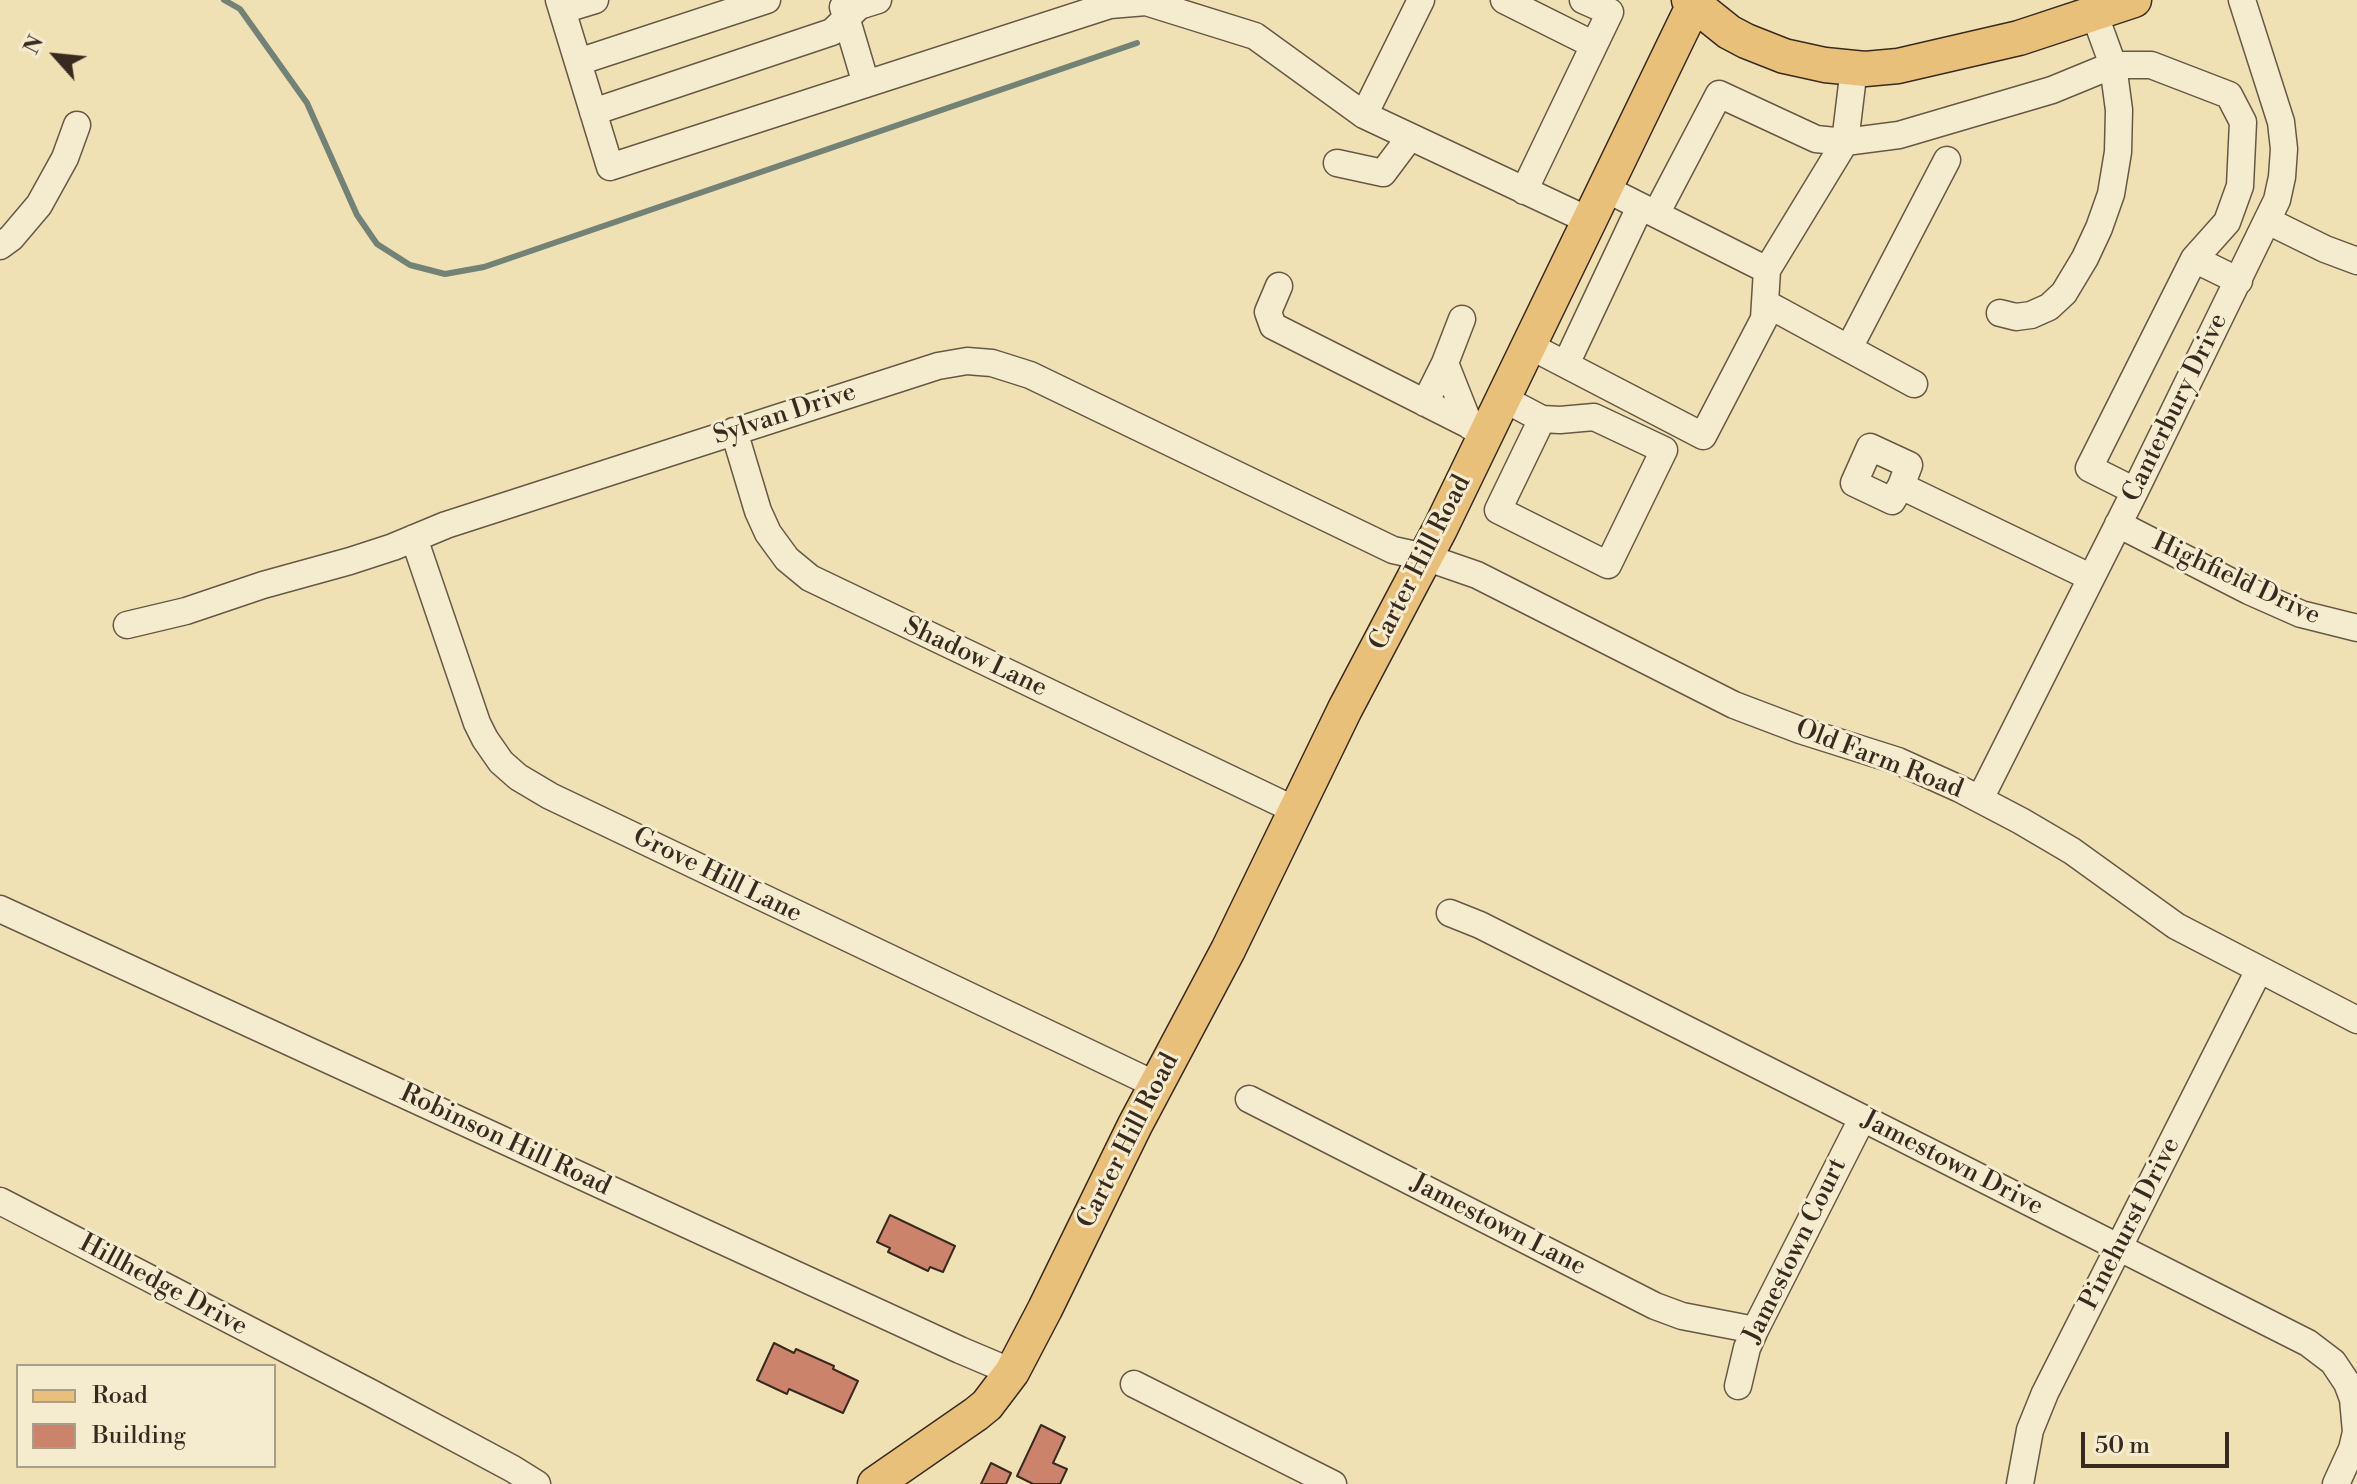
<!DOCTYPE html>
<html>
<head>
<meta charset="utf-8">
<style>
	body { margin:0 }
	#map { position:relative; width:2357px; height:1484px; overflow:hidden; background:#f0e1b5; font-family:"Libre Bodoni",serif }
	canvas { display:block }
	.legend { position:absolute; left:16px; top:1364px; width:260px; height:104px; box-sizing:border-box; background:#f5eccf; border:2px solid #aa9e89; margin:0; padding:10px 14px; list-style:none; font-size:24px; color:#392a20 }
	.legend li { display:flex; align-items:center; gap:16px; height:40px }
	.legend b { width:40px; border:2px solid #aa9e89 }
	.north { position:absolute; left:16px; top:16px; width:80px; height:80px; -webkit-text-stroke:6px #f5eccf; paint-order:stroke; rotate:297deg; font-size:22px; font-weight:700; line-height:32px; text-align:center; color:#392a20 }
	.north::after { content:''; display:block; margin:auto; width:28px; height:36px; background:#392a20; clip-path:polygon(50% 0,100% 100%,50% 72%,0 100%) }
	.scale { position:absolute; left:2081px; top:1432px; width:148px; height:36px; box-sizing:border-box; border:4px solid #392a20; border-top:0; padding-left:10px; font-size:24px; line-height:28px; white-space:nowrap; color:#392a20; -webkit-text-stroke:6px #f5eccf; paint-order:stroke }
</style>
</head>
<body>
<div id="map">
<canvas width="2357" height="1484"></canvas>
<ul class="legend">
<li><b style="height:10px;background:#e8c07a"></b>Road</li>
<li><b style="height:22px;background:#cb836b"></b>Building</li>
</ul>
<div class="north">N</div>
<div class="scale">50 m</div>
</div>
<script>
const ctx = document.querySelector('canvas').getContext('2d');
ctx.lineJoin = 'round';
function toPath(rows) {
  const path = new Path2D();
  for (const r of rows) {
    path.moveTo(r[0], r[1]);
    for (let i = 2; i < r.length; i += 2) path.lineTo(r[i], r[i + 1]);
  }
  return path;
}
function trace(path, color, width, dash) {
  ctx.strokeStyle = color;
  ctx.lineWidth = width;
  ctx.lineCap = dash ? 'butt' : 'round';
  ctx.setLineDash(dash || []);
  ctx.stroke(path);
}
function paint(path, color) {
  ctx.fillStyle = color;
  ctx.fill(path, 'evenodd');
}
function write(font, color, halo, rows, align = 'center') {
  ctx.font = font + ' "Libre Bodoni",serif';
  ctx.lineWidth = 6;
  ctx.setLineDash([]);
  ctx.textBaseline = 'middle';
  ctx.strokeStyle = halo;
  ctx.fillStyle = color;
  for (const [text, x, y, turn = 0] of rows) {
    ctx.save();
    ctx.translate(x, y);
    ctx.rotate((+turn || 0) * Math.PI / 180);
    ctx.textAlign = isNaN(turn) ? turn : align;
    if (halo) ctx.strokeText(text, 0, 0);
    ctx.fillText(text, 0, 0);
    ctx.restore();
  }
}
trace(toPath([
	[224,0,240,9,307,103,357,215,377,244,410,265,445,274,484,267,1137,43]
]), '#738277', 6);
const building = toPath([
	[890,1215,955,1246,943,1272,930,1267,928,1271,888,1252,890,1248,877,1242,890,1215],
	[774,1343,794,1353,796,1349,834,1366,833,1369,858,1381,843,1413,789,1389,787,1394,757,1380,774,1343],
	[1041,1425,1065,1437,1053,1463,1067,1469,1060,1484,1033,1484,1017,1476,1041,1425],
	[991,1463,1011,1473,1006,1484,981,1484,991,1463]
]);
paint(building, '#cb836b');
trace(building, '#392a20', 2);
const minor = toPath([
	[559,0,610,167,1110,5,1146,2,1255,36,1364,115,1590,221],
	[1504,0,1594,45],
	[843,7,866,84],
	[562,10,595,0],
	[578,62,767,0],
	[593,112,832,32,859,6,878,0],
	[1364,115,1421,0],
	[1337,163,1383,173,1410,137],
	[1606,189,1767,270,1845,142,1854,68],
	[1524,191,1610,12,1583,0],
	[1656,214,1719,94,1816,139,1845,142,1899,135,2052,90,2113,65,2094,13],
	[2268,221,2325,249,2357,261],
	[0,246,11,238,39,205,65,158,77,125],
	[1279,286,1268,312,1273,326,1487,434],
	[1765,303,1914,384],
	[2000,313,2016,317,2031,315,2049,307,2064,293,2085,258,2099,228,2111,194,2118,152,2119,110,2113,65,2151,65,2229,95,2243,122,2240,186,2227,222,2194,259,2239,281],
	[1530,346,1703,436,1764,319,1767,270],
	[1849,348,1947,160],
	[1445,363,1470,426],
	[1566,364,1640,207],
	[1504,399,1542,419,1560,420,1594,417,1664,450,1608,565,1498,510,1542,419],
	[1425,403,1445,363,1462,319],
	[734,431,758,511,768,533,787,559,810,578,1295,810],
	[1901,486,1909,465,1870,447,1854,483,1892,501,1901,486,2090,577],
	[2135,491,2089,468,2194,259],
	[2118,524,2249,591,2301,614,2357,628],
	[414,538,477,723,485,739,501,762,518,777,550,796,1156,1085],
	[127,625,186,611,263,585,350,561,393,547,446,525,938,366,967,361,992,363,1030,375,1393,550,1425,557,1477,575,1734,705,1800,730,1898,761,1960,789,2021,821,2072,851,2176,926,2357,1020],
	[1980,799,2135,491,2277,200,2282,177,2284,149,2281,122,2242,0],
	[0,909,960,1350,1012,1372],
	[1450,913,1480,925,2308,1343,2333,1362,2347,1383,2353,1399,2356,1432,2352,1449,2336,1484],
	[1249,1099,1655,1306,1682,1316,1755,1330],
	[0,1201,371,1393,513,1469,537,1484],
	[1134,1384,1333,1484],
	[1738,1386,1747,1348,1755,1330,1862,1119],
	[2020,1484,2030,1430,2045,1393,2259,970]
]);
const major = toPath([
	[1689,0,1729,32,1746,41,1784,56,1825,65,1865,69,1898,66,2019,38,2134,0],
	[875,1484,976,1414,987,1405,1012,1372,1045,1309,1135,1125,1228,950,1345,709,1440,529,1696,0]
]);
trace(minor, '#675845', 29);
trace(major, '#392a20', 37);
trace(minor, '#f5eccf', 26);
trace(major, '#e8c07a', 34);
write('26px', '#392a20', '#f5eccf', [
	["Canterbury Drive",2176,408,-64],
	["Sylvan Drive",785,415,-18],
	["Carter Hill Road",1421,563,-63],
	["Highfield Drive",2236,580,25],
	["Shadow Lane",975,658,25],
	["Old Farm Road",1879,760,21],
	["Grove Hill Lane",717,876,26],
	["Robinson Hill Road",505,1141,25],
	["Carter Hill Road",1129,1141,-63],
	["Jamestown Drive",1952,1164,27],
	["Pinehurst Drive",2131,1224,-63],
	["Jamestown Lane",1498,1226,27],
	["Jamestown Court",1796,1251,-64],
	["Hillhedge Drive",163,1286,28]
]);
</script>
</body>
</html>
